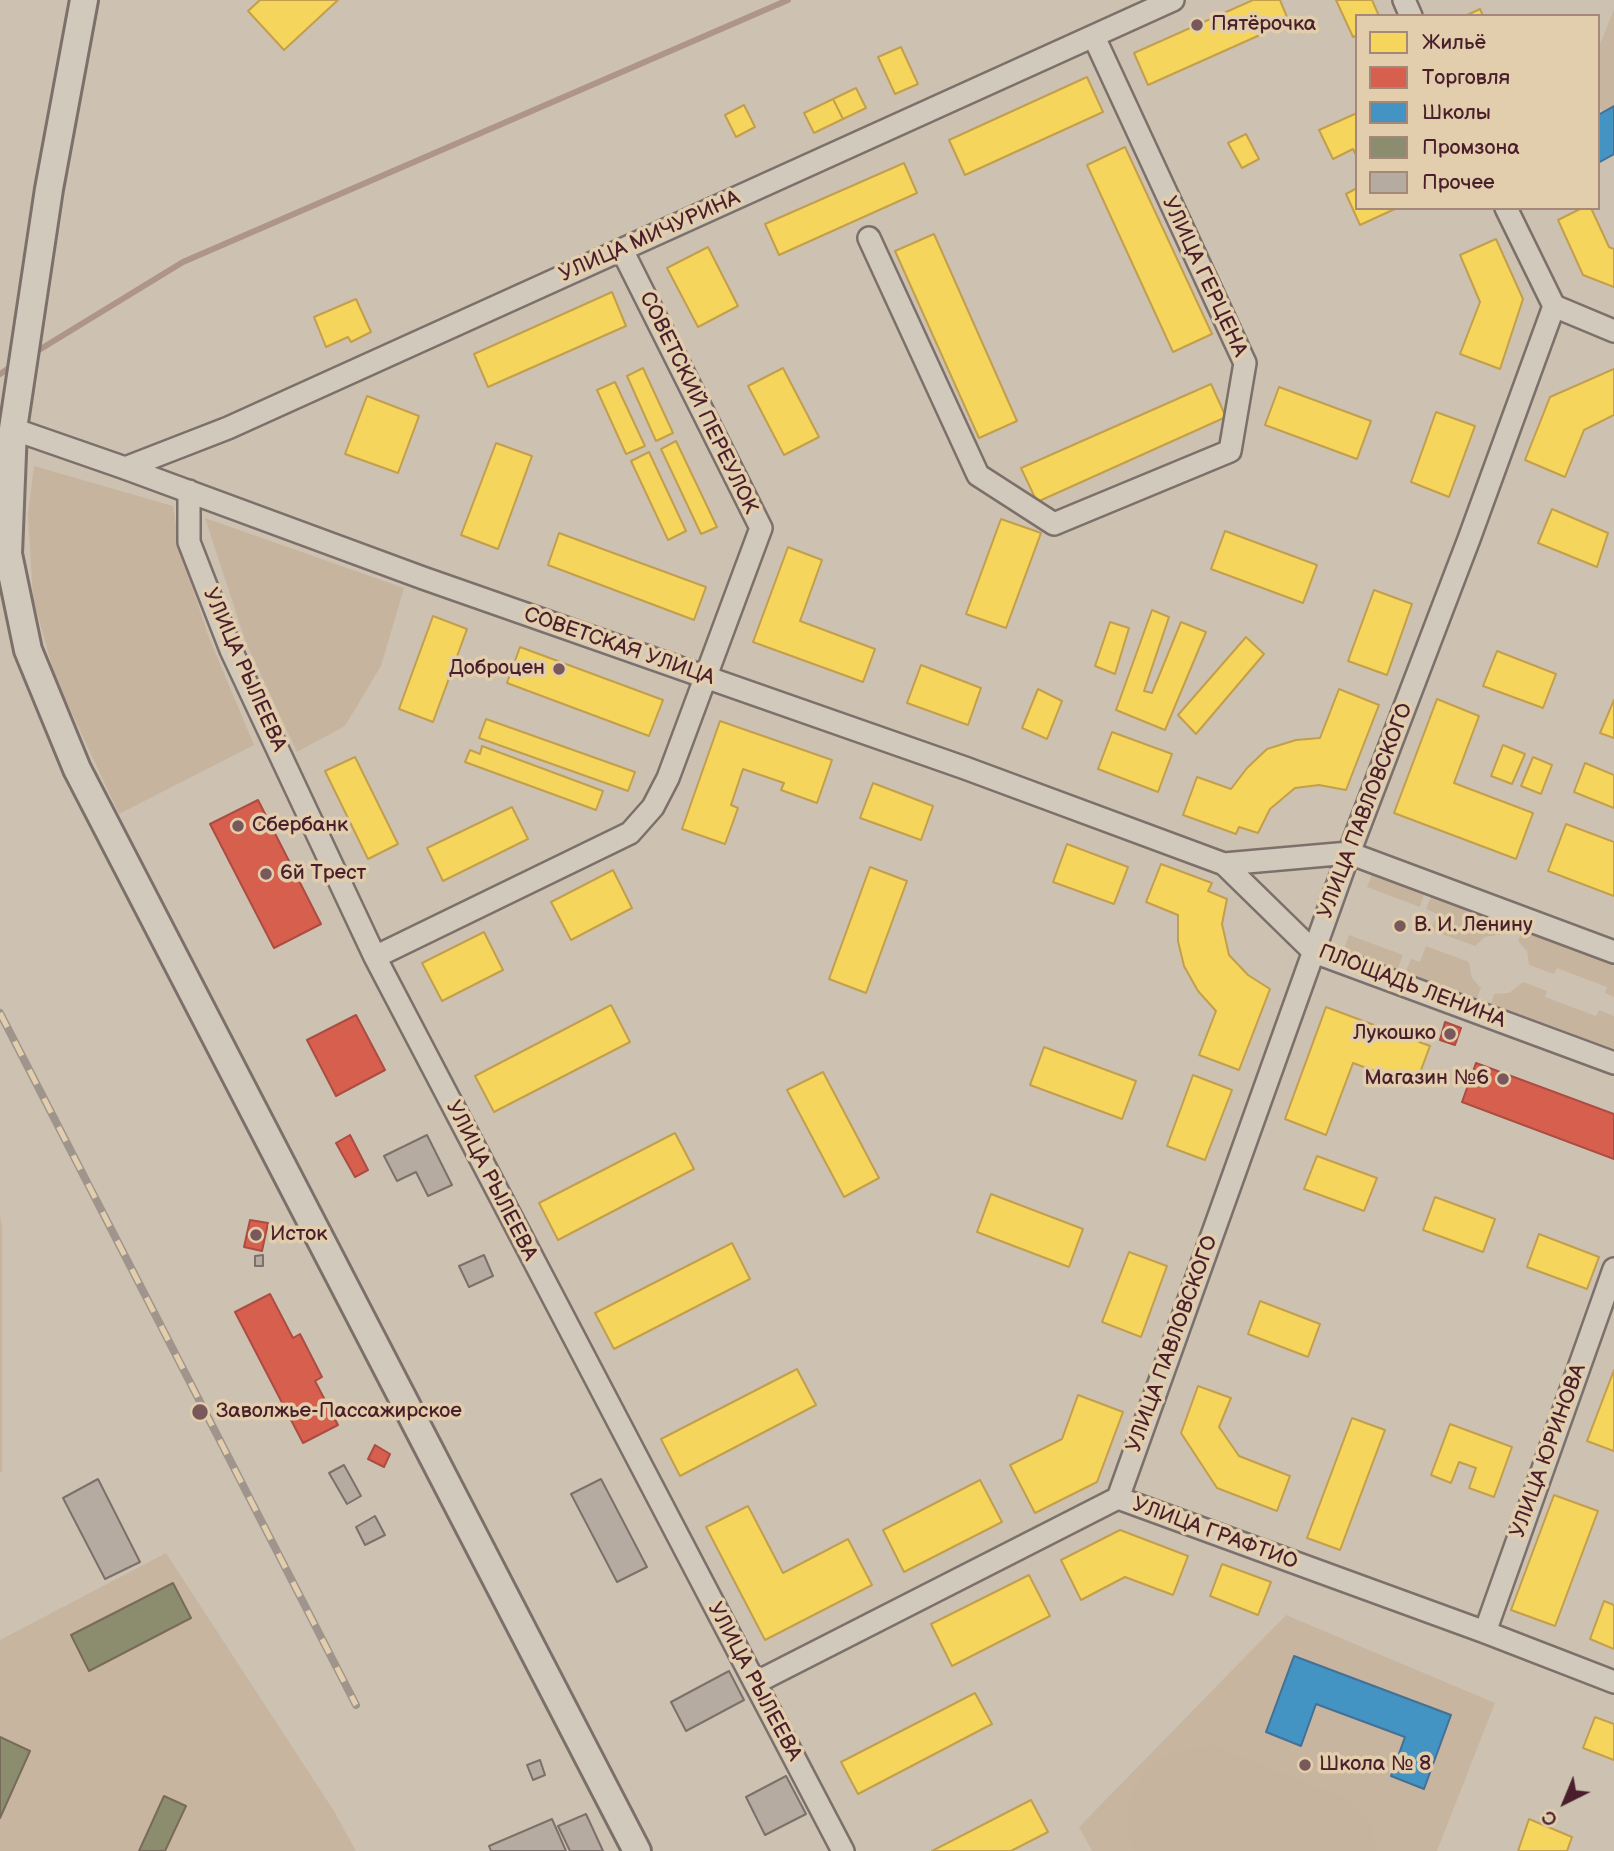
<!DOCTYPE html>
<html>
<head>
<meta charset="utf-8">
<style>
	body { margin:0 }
	#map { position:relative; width:1614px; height:1851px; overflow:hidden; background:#cdc2b1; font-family:"Balsamiq Sans",sans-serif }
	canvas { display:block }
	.legend { position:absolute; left:1355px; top:14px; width:245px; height:196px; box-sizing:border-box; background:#e2cead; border:2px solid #a58879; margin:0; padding:9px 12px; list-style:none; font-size:21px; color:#4a1f2b }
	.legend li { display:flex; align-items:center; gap:14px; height:35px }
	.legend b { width:35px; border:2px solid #a58879 }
	.north { position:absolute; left:1530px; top:1767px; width:70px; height:70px; -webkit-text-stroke:5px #e2cead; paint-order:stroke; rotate:223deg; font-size:19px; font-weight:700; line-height:28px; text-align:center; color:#4a1f2b }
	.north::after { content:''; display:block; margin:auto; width:24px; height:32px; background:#4a1f2b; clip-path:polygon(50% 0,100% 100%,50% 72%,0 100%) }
</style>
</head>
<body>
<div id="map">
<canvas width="1614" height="1851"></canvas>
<ul class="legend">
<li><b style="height:19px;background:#f6d55c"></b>Жильё</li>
<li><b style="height:19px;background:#d6604d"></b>Торговля</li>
<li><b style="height:19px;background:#4393c3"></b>Школы</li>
<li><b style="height:19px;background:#8c8c6e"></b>Промзона</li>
<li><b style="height:19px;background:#b5aba0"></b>Прочее</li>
</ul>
<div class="north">С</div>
</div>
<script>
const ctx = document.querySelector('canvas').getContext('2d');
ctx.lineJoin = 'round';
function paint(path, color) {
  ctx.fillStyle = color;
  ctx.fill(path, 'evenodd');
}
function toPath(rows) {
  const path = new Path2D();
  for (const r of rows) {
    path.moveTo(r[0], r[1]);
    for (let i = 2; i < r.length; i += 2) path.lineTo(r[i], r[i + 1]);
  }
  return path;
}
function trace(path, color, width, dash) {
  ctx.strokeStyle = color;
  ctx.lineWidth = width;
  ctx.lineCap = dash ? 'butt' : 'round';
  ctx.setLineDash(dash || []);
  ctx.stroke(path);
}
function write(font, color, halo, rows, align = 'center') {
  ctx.font = font + ' "Balsamiq Sans",sans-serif';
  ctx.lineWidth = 7;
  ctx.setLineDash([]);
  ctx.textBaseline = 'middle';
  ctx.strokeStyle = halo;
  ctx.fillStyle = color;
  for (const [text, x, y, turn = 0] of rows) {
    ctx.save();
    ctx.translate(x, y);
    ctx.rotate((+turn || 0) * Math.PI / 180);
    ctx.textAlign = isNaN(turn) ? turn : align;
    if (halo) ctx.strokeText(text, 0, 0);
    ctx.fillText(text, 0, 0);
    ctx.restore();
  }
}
paint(toPath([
	[1614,9,1614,133,1598,104,1598,49],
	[0,1214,2,1226,2,1472,0,1472],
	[166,1553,334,1811,356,1851,0,1851,0,1640],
	[1286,1615,1495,1703,1437,1851,1092,1851,1079,1827]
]), '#c8b5a0');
paint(toPath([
	[34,466,173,506,180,549,208,635,254,745,119,814,55,677,33,598,28,514],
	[205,518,404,588,381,666,345,726,297,752,246,643],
	[1373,872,1425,891,1420,907,1367,887],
	[1432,894,1508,922,1503,934,1485,937,1475,946,1431,930,1437,914,1426,909],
	[1523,928,1614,962,1614,997,1605,993,1607,987,1557,968,1554,974,1529,965,1527,951,1518,941],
	[1349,935,1403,955,1397,971,1343,951],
	[1426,946,1469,962,1472,978,1481,988,1476,1001,1405,974,1411,959,1420,962],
	[1523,982,1547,991,1545,997,1596,1016,1599,1010,1614,1016,1614,1053,1490,1006,1494,994,1509,993],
	[1212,1745,1350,1800,1371,1821,1375,1851,1134,1851,1126,1825,1131,1791,1151,1764,1180,1750]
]), '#c6b49f');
const homes = toPath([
	[260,0,338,0,284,50,248,11,260,0],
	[1253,0,1280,0,1289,22,1148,85,1134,53,1253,0],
	[1336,0,1372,0,1379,16,1357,16,1357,35,1353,37,1336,0],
	[1480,9,1483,16,1465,16,1480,9],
	[901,47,918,84,895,94,878,57,901,47],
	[1087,77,1103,112,965,175,949,140,1087,77],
	[856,88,866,108,843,119,833,99,856,88],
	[833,99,843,119,814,133,804,113,833,99],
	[744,105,755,127,736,137,725,115,744,105],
	[1357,113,1357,157,1353,149,1333,159,1319,130,1357,113],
	[1246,134,1259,159,1242,168,1228,143,1246,134],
	[1125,147,1212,334,1173,352,1087,165,1125,147],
	[904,163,917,193,779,255,765,224,904,163],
	[1357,188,1357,208,1397,208,1360,225,1346,194,1357,188],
	[1582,208,1591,208,1609,247,1614,249,1614,287,1583,275,1558,220,1582,208],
	[934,234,1017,421,979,438,895,251,934,234],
	[1496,239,1523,299,1500,369,1460,354,1480,302,1460,255,1496,239],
	[708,247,738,306,698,327,667,268,708,247],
	[612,292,626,326,488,387,474,354,612,292],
	[356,299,371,332,351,342,348,337,326,347,314,317,356,299],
	[643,368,673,433,656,441,627,376,643,368],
	[783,368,819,437,784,455,748,386,783,368],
	[1614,369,1614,415,1584,430,1565,477,1525,460,1550,397,1614,369],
	[615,382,645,446,626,454,597,390,615,382],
	[1211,384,1226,417,1037,502,1021,468,1211,384],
	[1279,387,1371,421,1357,459,1265,425,1279,387],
	[367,396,419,416,398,473,345,454,367,396],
	[1436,412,1475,426,1449,497,1411,482,1436,412],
	[676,441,717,527,701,534,661,449,676,441],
	[496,443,532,456,498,549,461,535,496,443],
	[649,452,686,531,668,540,631,461,649,452],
	[1552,509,1608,533,1597,567,1538,543,1552,509],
	[1001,519,1041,533,1006,628,966,614,1001,519],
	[1225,531,1317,565,1303,603,1211,569,1225,531],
	[559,533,706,587,694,620,548,565,559,533],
	[788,547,822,560,800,621,875,649,863,682,753,642,788,547],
	[1374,590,1412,604,1387,675,1348,661,1374,590],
	[1152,610,1169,617,1144,691,1152,693,1181,622,1206,632,1165,730,1116,710,1152,610],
	[433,616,467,629,433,722,399,709,433,616],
	[1110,622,1129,628,1115,674,1095,666,1110,622],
	[1246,637,1264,654,1196,734,1178,715,1246,637],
	[520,647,663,700,649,736,507,683,520,647],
	[1497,651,1556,674,1543,708,1483,686,1497,651],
	[921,665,981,688,968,725,907,703,921,665],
	[1038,689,1062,701,1047,739,1022,728,1038,689],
	[1339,689,1379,705,1346,790,1319,785,1295,788,1270,809,1258,833,1239,827,1236,834,1183,815,1197,777,1231,789,1247,768,1267,749,1296,740,1320,738,1339,689],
	[1437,699,1479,716,1454,783,1533,813,1516,859,1394,813,1437,699],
	[1614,700,1614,738,1600,733,1614,700],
	[486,719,635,772,628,791,479,738,486,719],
	[720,721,832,760,817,803,781,790,784,783,743,769,731,805,738,808,725,844,682,829,720,721],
	[1112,732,1172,754,1158,792,1098,769,1112,732],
	[1503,745,1525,754,1512,784,1491,776,1503,745],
	[482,746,603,791,596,810,465,762,470,750,480,754,482,746],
	[355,757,398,844,368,859,325,771,355,757],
	[1533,757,1552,765,1541,794,1521,786,1533,757],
	[1585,763,1614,775,1614,808,1574,792,1585,763],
	[873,783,933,806,921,840,860,818,873,783],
	[512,807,528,839,443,881,427,848,512,807],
	[1566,824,1614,842,1614,896,1548,871,1566,824],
	[1067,844,1128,867,1114,904,1053,882,1067,844],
	[1161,864,1212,883,1208,891,1227,899,1222,924,1229,955,1248,975,1270,989,1239,1070,1199,1055,1216,1011,1198,991,1184,966,1178,941,1178,915,1146,902,1161,864],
	[870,867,907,881,866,993,829,979,870,867],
	[613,870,632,908,571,940,551,902,613,870],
	[484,932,503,970,442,1001,422,963,484,932],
	[611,1005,630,1042,494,1112,475,1076,611,1005],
	[1326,1007,1430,1046,1415,1086,1353,1063,1326,1135,1285,1119,1326,1007],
	[1044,1047,1136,1081,1122,1119,1030,1085,1044,1047],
	[823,1072,879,1178,844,1197,787,1090,823,1072],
	[1193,1075,1232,1090,1205,1160,1167,1146,1193,1075],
	[675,1133,694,1169,558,1240,539,1203,675,1133],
	[1317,1156,1377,1178,1364,1211,1304,1189,1317,1156],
	[991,1194,1083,1229,1069,1267,977,1232,991,1194],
	[1435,1197,1495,1219,1483,1252,1423,1230,1435,1197],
	[1539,1234,1599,1257,1587,1289,1527,1267,1539,1234],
	[732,1243,750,1279,614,1349,595,1313,732,1243],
	[1129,1252,1167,1266,1141,1337,1102,1322,1129,1252],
	[1260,1301,1320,1324,1308,1357,1248,1334,1260,1301],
	[797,1369,816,1405,680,1476,661,1439,797,1369],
	[1614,1370,1614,1451,1587,1441,1614,1370],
	[1198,1386,1231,1398,1219,1427,1239,1456,1290,1476,1277,1511,1217,1488,1181,1433,1198,1386],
	[1078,1395,1123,1412,1097,1482,1035,1513,1010,1465,1062,1439,1078,1395],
	[1352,1418,1385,1430,1340,1550,1307,1538,1352,1418],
	[1450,1424,1512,1447,1494,1497,1469,1488,1476,1468,1459,1462,1451,1483,1431,1475,1450,1424],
	[980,1480,1002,1522,904,1572,883,1530,980,1480],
	[1554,1495,1598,1511,1555,1626,1511,1610,1554,1495],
	[748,1506,783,1573,848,1539,872,1585,765,1640,706,1527,748,1506],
	[1120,1530,1188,1556,1173,1595,1125,1577,1081,1600,1061,1560,1120,1530],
	[1222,1564,1271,1582,1258,1615,1210,1596,1222,1564],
	[1029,1575,1050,1616,952,1666,931,1624,1029,1575],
	[1604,1601,1614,1605,1614,1649,1590,1639,1604,1601],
	[975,1693,992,1724,858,1794,841,1762,975,1693],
	[1595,1717,1614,1724,1614,1760,1583,1748,1595,1717],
	[1031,1800,1048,1832,1011,1851,932,1851,1031,1800],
	[1529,1819,1572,1837,1567,1851,1518,1851,1529,1819]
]);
paint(homes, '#f6d55c');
trace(homes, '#c29e4d', 2);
const shops = toPath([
	[258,800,321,924,274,948,210,824,258,800],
	[356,1015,385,1070,336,1096,307,1040,356,1015],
	[1445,1022,1461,1028,1455,1045,1440,1040,1445,1022],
	[1476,1063,1614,1114,1614,1159,1462,1102,1476,1063],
	[350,1135,368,1170,355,1177,336,1143,350,1135],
	[250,1220,268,1223,262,1251,244,1247,250,1220],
	[270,1294,293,1338,300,1334,322,1377,315,1381,338,1425,303,1443,235,1312,270,1294],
	[375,1445,390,1454,384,1467,368,1459,375,1445]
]);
paint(shops, '#d6604d');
trace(shops, '#ac4c43', 2);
const schools = toPath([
	[1614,106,1614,154,1598,163,1598,115,1614,106],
	[1294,1656,1451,1715,1424,1789,1391,1776,1405,1737,1316,1704,1301,1746,1266,1732,1294,1656]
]);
paint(schools, '#4393c3');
trace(schools, '#457095', 2);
const industry = toPath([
	[173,1583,191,1618,89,1671,71,1635,173,1583],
	[0,1737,30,1751,0,1818,0,1737],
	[164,1796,186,1806,165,1851,139,1851,164,1796]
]);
paint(industry, '#8c8c6e');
trace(industry, '#786b5a', 2);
trace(toPath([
	[34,353,183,262,788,0],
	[0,374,15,364]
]), '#ae9587', 6);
const building = toPath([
	[427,1135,452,1185,428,1196,416,1172,397,1181,384,1156,427,1135],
	[263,1255,263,1266,255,1266,255,1256,263,1255],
	[484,1255,493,1276,469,1287,459,1266,484,1255],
	[344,1465,361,1496,347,1504,329,1473,344,1465],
	[98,1479,140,1562,105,1579,63,1498,98,1479],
	[601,1479,647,1567,617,1582,571,1494,601,1479],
	[375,1516,385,1535,365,1545,356,1527,375,1516],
	[729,1671,744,1700,686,1731,671,1702,729,1671],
	[540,1760,545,1775,533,1780,527,1765,540,1760],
	[786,1776,806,1814,765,1835,746,1797,786,1776],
	[586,1814,603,1851,570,1851,558,1826,586,1814],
	[552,1819,566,1851,491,1851,489,1846,552,1819]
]);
paint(building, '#b5aba0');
trace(building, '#7d706b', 2);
const minor = toPath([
	[1404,0,1411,16],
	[869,238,978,475,1054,524,1230,451,1245,363,1094,37],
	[1554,306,1614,331],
	[13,429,125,468,423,578,965,768,1224,864,1314,952,1614,1063],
	[125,468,228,428,1173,0],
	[189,491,189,542,231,650,375,957,843,1851],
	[1224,864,1349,853,1614,952],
	[375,957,630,833,653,807,668,778,761,528,622,250],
	[1118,1498,1349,853,1469,539,1554,306,1506,208],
	[1485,1632,1614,1269],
	[755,1683,1118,1498,1485,1632,1614,1682]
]);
const major = toPath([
	[84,0,49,189,13,429,8,554,28,650,77,769,637,1851]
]);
trace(minor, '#7d706b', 26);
trace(major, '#7d706b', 32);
trace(minor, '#d0c9bc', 21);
trace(major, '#d0c9bc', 26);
const rail = toPath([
	[0,1013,356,1705]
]);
trace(rail, '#9f958d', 8);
trace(rail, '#e2cead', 5, [16]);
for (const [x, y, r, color] of [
	[1197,25,7,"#78585a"],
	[559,669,7,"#78585a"],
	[238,826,7,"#78585a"],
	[266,874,7,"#78585a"],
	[1400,926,7,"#78585a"],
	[1450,1034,7,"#78585a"],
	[1503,1079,7,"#78585a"],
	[256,1235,7,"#78585a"],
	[200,1412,9,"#78585a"],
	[1305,1765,7,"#78585a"]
]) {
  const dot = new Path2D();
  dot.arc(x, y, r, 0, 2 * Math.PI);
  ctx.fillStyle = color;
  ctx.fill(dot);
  trace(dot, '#e2cead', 2.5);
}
write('21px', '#4a1f2b', '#e2cead', [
	["Пятёрочка",1211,25],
	["Доброцен",545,669,"right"],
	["Сбербанк",252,826],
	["6й Трест",280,874],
	["В. И. Ленину",1414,926],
	["Лукошко",1436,1034,"right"],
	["Магазин №6",1489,1079,"right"],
	["Исток",270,1235],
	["Заволжье-Пассажирское",216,1412],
	["Школа № 8",1319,1765]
], 'left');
write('21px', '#4a1f2b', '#e2cead', [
	["УЛИЦА МИЧУРИНА",650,237,-24],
	["УЛИЦА ГЕРЦЕНА",1204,277,65],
	["СОВЕТСКИЙ ПЕРЕУЛОК",698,403,64],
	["СОВЕТСКАЯ УЛИЦА",619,647,19],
	["УЛИЦА РЫЛЕЕВА",244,670,66],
	["УЛИЦА ПАВЛОВСКОГО",1366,811,-69],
	["ПЛОЩАДЬ ЛЕНИНА",1412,987,21],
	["УЛИЦА РЫЛЕЕВА",491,1181,63],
	["УЛИЦА ПАВЛОВСКОГО",1173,1344,-70],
	["УЛИЦА ЮРИНОВА",1549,1451,-70],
	["УЛИЦА ГРАФТИО",1215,1534,20],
	["УЛИЦА РЫЛЕЕВА",754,1682,62]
]);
</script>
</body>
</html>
